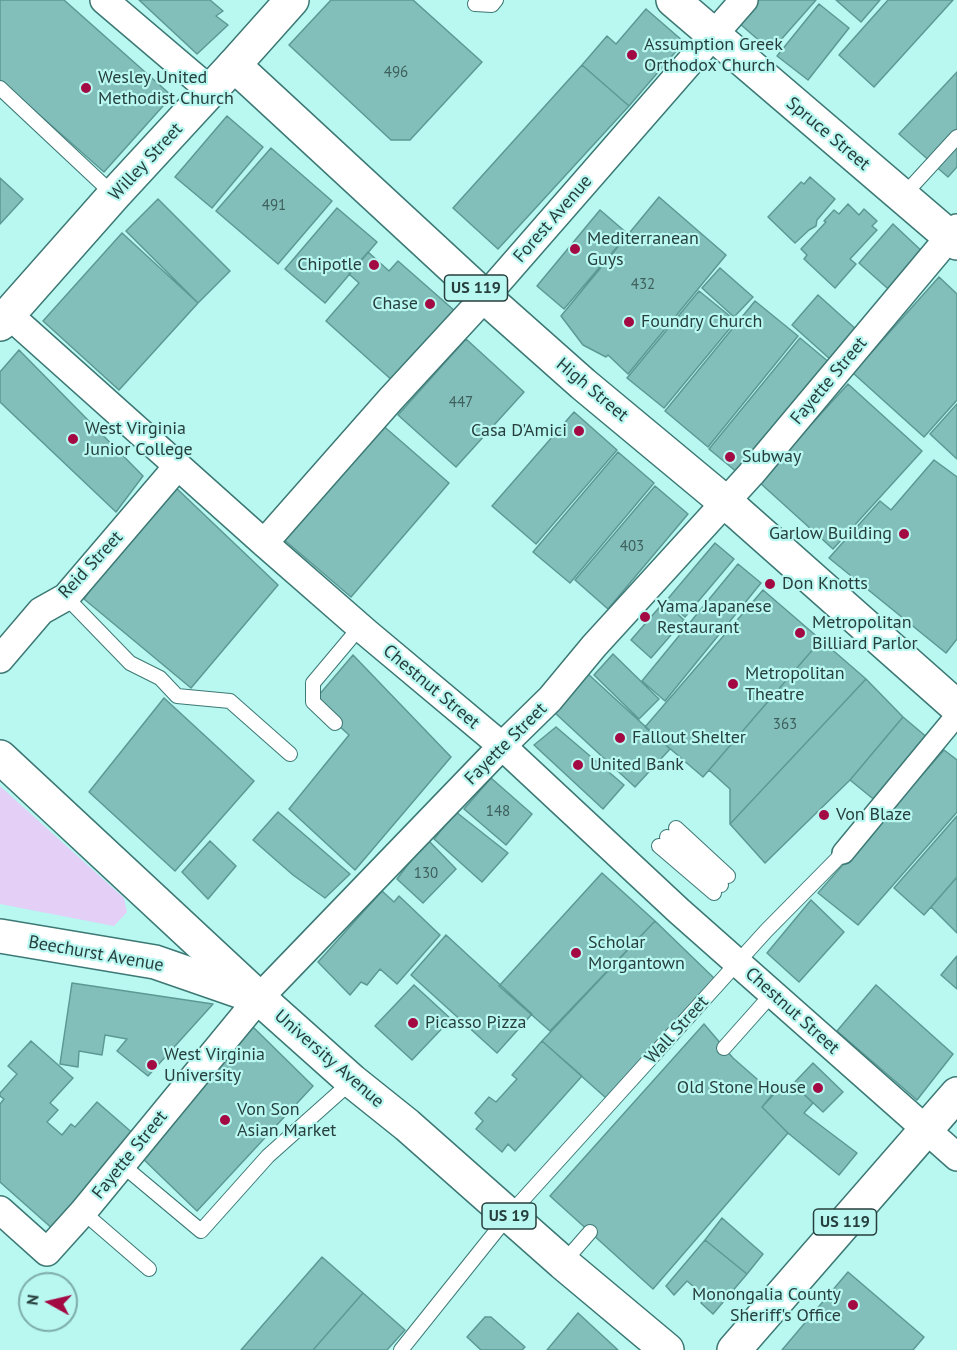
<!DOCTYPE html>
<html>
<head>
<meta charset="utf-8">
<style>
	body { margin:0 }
	#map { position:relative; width:957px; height:1350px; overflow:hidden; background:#b9f7f1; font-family:"PT Sans",sans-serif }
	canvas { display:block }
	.north { position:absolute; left:18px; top:1272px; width:60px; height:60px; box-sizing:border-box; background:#b9f7f1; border:2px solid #7eada9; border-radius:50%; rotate:278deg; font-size:16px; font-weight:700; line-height:24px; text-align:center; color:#263f3d }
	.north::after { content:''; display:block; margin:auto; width:21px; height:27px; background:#a30943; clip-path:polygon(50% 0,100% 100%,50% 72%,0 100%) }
</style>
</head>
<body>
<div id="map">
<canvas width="957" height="1350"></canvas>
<div class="north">N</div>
</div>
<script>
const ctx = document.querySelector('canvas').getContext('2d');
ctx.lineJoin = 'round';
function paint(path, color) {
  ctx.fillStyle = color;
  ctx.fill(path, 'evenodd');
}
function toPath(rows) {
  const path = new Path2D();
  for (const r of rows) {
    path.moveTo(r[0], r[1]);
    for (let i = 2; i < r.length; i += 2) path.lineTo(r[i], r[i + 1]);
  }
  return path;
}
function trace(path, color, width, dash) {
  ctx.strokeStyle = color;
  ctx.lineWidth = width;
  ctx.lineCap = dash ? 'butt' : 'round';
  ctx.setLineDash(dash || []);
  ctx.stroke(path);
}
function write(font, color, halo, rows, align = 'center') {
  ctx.font = font + ' "PT Sans",sans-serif';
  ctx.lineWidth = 4.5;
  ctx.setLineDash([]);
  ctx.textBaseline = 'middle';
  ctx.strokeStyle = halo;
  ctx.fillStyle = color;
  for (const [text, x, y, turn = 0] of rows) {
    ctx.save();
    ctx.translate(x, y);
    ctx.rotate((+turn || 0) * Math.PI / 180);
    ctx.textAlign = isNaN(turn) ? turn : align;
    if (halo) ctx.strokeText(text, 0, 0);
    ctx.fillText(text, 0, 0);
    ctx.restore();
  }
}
paint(toPath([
	[0,786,124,898,127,912,114,926,0,904]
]), '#e4cff7');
const building = toPath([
	[0,0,64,0,172,96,104,172,0,80,0,0],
	[139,0,210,0,223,11,216,16,228,25,197,54,139,0],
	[331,0,413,0,482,62,410,140,391,140,289,45,331,0],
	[759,0,816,0,771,51,739,23,759,0],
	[836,0,880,0,861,22,836,0],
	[888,0,953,0,874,87,839,55,888,0],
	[819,4,849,28,808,80,777,56,819,4],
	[646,9,684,42,629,106,582,65,607,36,616,44,646,9],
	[582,65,629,106,498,249,453,208,582,65],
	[957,72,957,167,948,177,899,134,957,72],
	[227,116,263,147,212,208,175,177,227,116],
	[271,148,332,201,278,264,216,211,271,148],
	[810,177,835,199,817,220,816,226,809,230,795,243,768,217,801,182,804,184,810,177],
	[0,178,23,199,0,224,0,178],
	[659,197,726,255,628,374,608,355,606,357,583,345,561,316,659,197],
	[158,199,230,271,198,303,126,231,158,199],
	[848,204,859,215,864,209,877,221,872,226,877,230,850,259,856,264,835,288,804,259,807,255,801,249,826,222,824,221,834,210,839,214,848,204],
	[337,208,377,242,325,303,285,269,337,208],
	[600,210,628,234,564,309,537,286,600,210],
	[893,224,926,255,895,295,859,263,893,224],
	[122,233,198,303,119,390,43,321,122,233],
	[368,252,389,271,398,261,456,312,394,382,326,321,359,283,349,274,368,252],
	[720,268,753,297,734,317,702,288,720,268],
	[939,277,957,294,957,400,924,437,853,373,939,277],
	[699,291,736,321,664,408,627,378,699,291],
	[818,295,858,331,831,360,792,325,818,295],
	[755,301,798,336,708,447,665,411,755,301],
	[800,338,830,363,738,473,709,449,800,338],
	[466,339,524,392,456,467,398,415,466,339],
	[19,350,143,476,116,512,0,402,0,372,19,350],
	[848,384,922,451,833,549,759,482,848,384],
	[957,404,957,459,930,434,957,404],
	[574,412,617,450,536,544,492,506,574,412],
	[380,423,449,483,351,597,282,538,380,423],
	[618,452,654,483,570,583,533,552,618,452],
	[934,460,957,477,957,639,946,653,829,558,880,501,891,510,934,460],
	[172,484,278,585,191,688,84,599,134,526,172,484],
	[655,486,688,514,608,609,575,580,655,486],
	[715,543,734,559,685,617,666,601,715,543],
	[738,564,761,583,665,701,642,681,738,564],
	[763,590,821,640,703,777,645,727,763,590],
	[664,602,684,620,651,658,631,640,664,602],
	[821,640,866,679,730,824,730,789,709,770,821,640],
	[613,654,659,699,639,719,594,675,613,654],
	[353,655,451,757,355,870,289,809,349,735,313,702,353,655],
	[588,674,670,749,635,787,554,712,588,674],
	[866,679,903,717,850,780,765,863,730,824,866,679],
	[164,698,254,781,175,871,89,792,164,698],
	[903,717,929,739,877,802,850,780,903,717],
	[556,727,624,785,603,809,534,745,556,727],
	[944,750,957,760,957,812,858,925,818,893,944,750],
	[491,778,532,814,506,845,464,809,491,778],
	[278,812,350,874,325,898,293,875,253,840,278,812],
	[456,812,508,853,482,882,434,839,456,812],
	[957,816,957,877,924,915,894,888,957,816],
	[427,839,456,869,423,903,397,879,427,839],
	[210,841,236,866,208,899,182,872,210,841],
	[602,873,655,921,550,1031,499,986,602,873],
	[957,877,957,933,931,907,957,877],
	[382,891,394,902,399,896,440,935,397,984,380,969,367,985,361,982,350,995,318,962,382,891],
	[811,900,844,932,799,982,767,953,811,900],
	[655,921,716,980,606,1098,542,1041,655,921],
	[446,935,532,1014,497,1053,411,975,446,935],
	[957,956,957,989,941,975,957,956],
	[72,983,213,1004,148,1076,117,1051,127,1039,105,1035,102,1055,79,1051,78,1067,60,1064,72,983],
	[414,985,451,1019,412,1060,375,1026,414,985],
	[876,985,953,1054,917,1100,837,1031,876,985],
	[704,1024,733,1058,774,1094,762,1107,788,1133,653,1289,550,1196,704,1024],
	[253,1027,313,1086,197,1211,138,1154,253,1027],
	[31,1041,73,1078,50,1103,58,1110,47,1122,62,1135,71,1124,75,1127,97,1102,136,1136,54,1230,0,1182,0,1104,4,1099,0,1096,0,1093,17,1074,8,1066,31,1041],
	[542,1041,582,1076,515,1151,508,1144,502,1152,476,1129,483,1121,475,1113,489,1097,496,1102,517,1079,512,1075,542,1041],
	[813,1063,843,1092,823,1112,793,1084,813,1063],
	[793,1084,813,1103,804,1113,857,1153,839,1175,788,1133,762,1107,777,1089,784,1095,793,1084],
	[722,1218,763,1254,747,1274,705,1240,722,1218],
	[705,1240,747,1274,713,1314,701,1303,706,1297,687,1281,674,1295,666,1286,705,1240],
	[322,1257,363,1293,313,1350,241,1350,322,1257],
	[848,1272,924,1337,913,1350,782,1350,848,1272],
	[363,1293,405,1330,387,1350,313,1350,363,1293],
	[578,1313,618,1350,547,1350,578,1313],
	[485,1317,491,1317,525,1347,522,1350,481,1350,467,1337,485,1317]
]);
paint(building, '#83bfba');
trace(building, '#5d9994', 1.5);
const service = toPath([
	[475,4,492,5,496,0],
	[0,88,114,195],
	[902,197,957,137],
	[66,597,130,663,160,678,177,696,230,701,290,754],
	[335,723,313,702,313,683,360,627],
	[676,828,728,876],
	[667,837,721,885],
	[659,846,714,893],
	[724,1048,772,994],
	[121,1164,201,1231,268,1156,352,1081],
	[83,1212,149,1269],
	[563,1263,590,1232],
	[401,1350,509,1215,766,931,843,853]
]);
const pedestrian = toPath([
	[843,853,957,715]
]);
const minor = toPath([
	[104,0,211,91],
	[9,315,264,543,367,633,502,746,679,911,957,1157],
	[264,543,390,400,485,297,744,0],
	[0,659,41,611,66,597,177,467],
	[0,1210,47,1252,83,1212,259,998,502,746,550,699,594,646,751,474,957,228]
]);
const tertiary = toPath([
	[0,324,114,195,234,65],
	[0,757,259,998]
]);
const primary = toPath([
	[292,0,234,65,485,297,583,384,737,512,957,707],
	[673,0,957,243],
	[0,936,155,962,259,998,352,1081,407,1125,563,1263,667,1350],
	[734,1350,957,1094]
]);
trace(service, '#3c7874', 16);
trace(pedestrian, '#3c7874', 24);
trace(minor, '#3c7874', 30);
trace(tertiary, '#3c7874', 36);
trace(primary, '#3c7874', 36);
trace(service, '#fff', 14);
trace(pedestrian, '#fff', 21);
trace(minor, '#fff', 27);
trace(tertiary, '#fff', 33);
trace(primary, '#fff', 33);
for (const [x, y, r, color] of [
	[632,55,6,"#a30943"],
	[86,88,6,"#a30943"],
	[575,249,6,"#a30943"],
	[374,265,6,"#a30943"],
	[430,304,6,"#a30943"],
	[629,322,6,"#a30943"],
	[579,431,6,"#a30943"],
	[73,439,6,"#a30943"],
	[730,457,6,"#a30943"],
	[904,534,6,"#a30943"],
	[770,584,6,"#a30943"],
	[645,617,6,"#a30943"],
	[800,633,6,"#a30943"],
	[733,684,6,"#a30943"],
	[620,738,6,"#a30943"],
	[578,765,6,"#a30943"],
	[824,815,6,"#a30943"],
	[576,953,6,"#a30943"],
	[413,1023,6,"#a30943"],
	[152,1065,6,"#a30943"],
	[818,1088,6,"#a30943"],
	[225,1120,6,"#a30943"],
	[853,1305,6,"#a30943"]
]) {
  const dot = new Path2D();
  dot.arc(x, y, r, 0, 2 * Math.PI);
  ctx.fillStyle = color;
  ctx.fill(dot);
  trace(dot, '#b9f7f1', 2);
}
write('15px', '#3d5f5c', null, [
	["496",396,73],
	["491",274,206],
	["432",643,285],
	["447",461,403],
	["403",632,547],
	["363",785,725],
	["148",498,812],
	["130",426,874]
]);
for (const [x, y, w] of [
	[476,288,63],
	[509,1216,54],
	[845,1222,63]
]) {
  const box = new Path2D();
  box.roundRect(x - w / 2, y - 13, w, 26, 4.5);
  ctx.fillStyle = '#b9f7f1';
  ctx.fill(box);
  trace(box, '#263f3d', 1.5);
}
write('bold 16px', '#263f3d', null, [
	["US 119",476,288],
	["US 19",509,1216],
	["US 119",845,1222]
]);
write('18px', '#263f3d', '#b9f7f1', [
	["Assumption Greek",644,45],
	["Orthodox Church",644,66],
	["Wesley United",98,78],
	["Methodist Church",98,99],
	["Mediterranean",587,239],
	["Guys",587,260],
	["Chipotle",362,265,"right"],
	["Chase",418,304,"right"],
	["Foundry Church",641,322],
	["West Virginia",85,429],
	["Junior College",85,450],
	["Casa D'Amici",567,431,"right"],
	["Subway",742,457],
	["Garlow Building",892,534,"right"],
	["Don Knotts",782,584],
	["Yama Japanese",657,607],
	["Restaurant",657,628],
	["Metropolitan",812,623],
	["Billiard Parlor",812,644],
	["Metropolitan",745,674],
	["Theatre",745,695],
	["Fallout Shelter",632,738],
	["United Bank",590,765],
	["Von Blaze",836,815],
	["Scholar",588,943],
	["Morgantown",588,964],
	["Picasso Pizza",425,1023],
	["West Virginia",164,1055],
	["University",164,1076],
	["Old Stone House",806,1088,"right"],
	["Von Son",237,1110],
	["Asian Market",237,1131],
	["Monongalia County",841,1295,"right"],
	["Sheriff's Office",841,1316,"right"]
], 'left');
write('18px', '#263f3d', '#b9f7f1', [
	["Spruce Street",828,134,40],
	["Willey Street",146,162,-47],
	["Forest Avenue",553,219,-49],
	["Fayette Street",829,381,-50],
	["High Street",592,390,40],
	["Reid Street",91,565,-47],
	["Chestnut Street",431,687,40],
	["Fayette Street",506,744,-45],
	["Beechurst Avenue",96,954,10],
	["Chestnut Street",792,1011,42],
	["Wall Street",677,1030,-48],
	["University Avenue",329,1059,41],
	["Fayette Street",130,1155,-51]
]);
</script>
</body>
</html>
